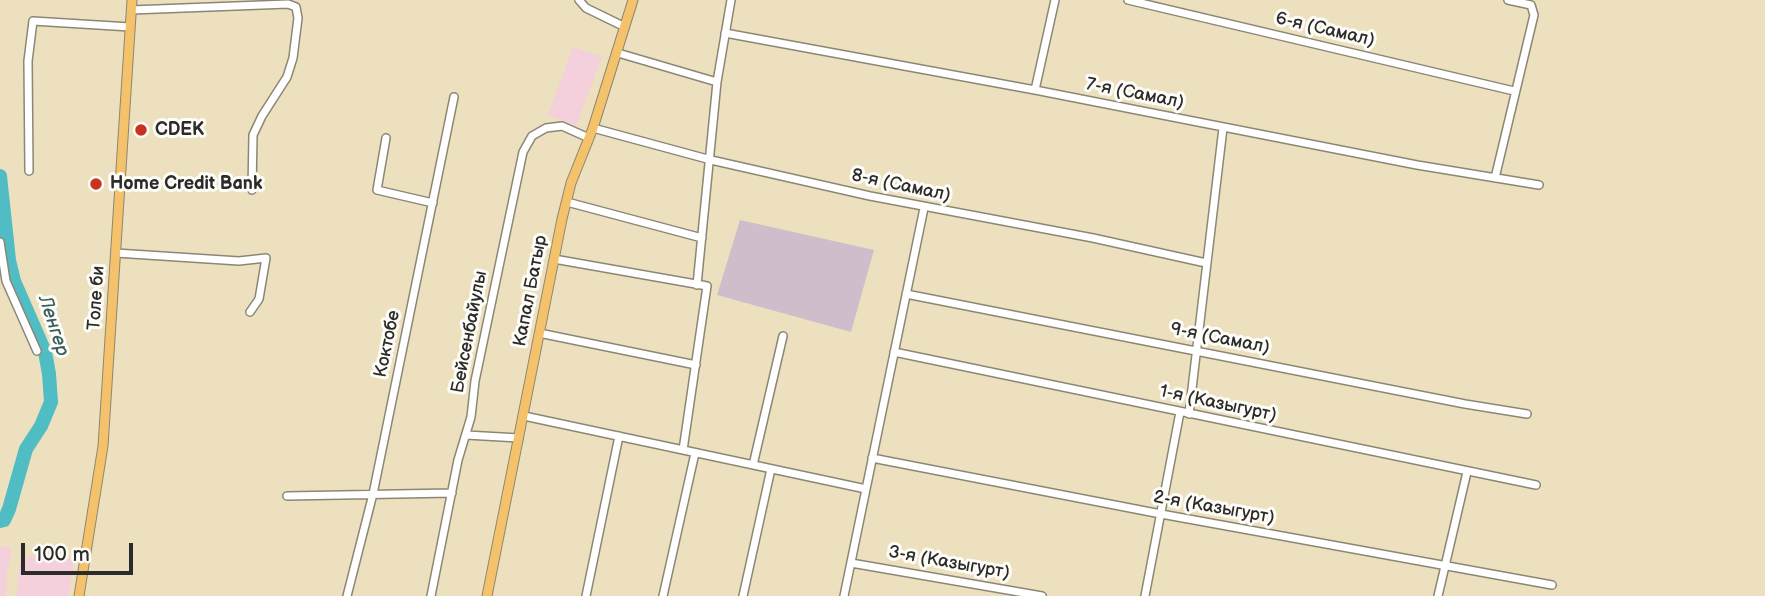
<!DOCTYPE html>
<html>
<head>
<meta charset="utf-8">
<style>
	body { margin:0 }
	#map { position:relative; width:1765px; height:596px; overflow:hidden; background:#ece0bf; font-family:"Balsamiq Sans",sans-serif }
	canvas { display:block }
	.scale { position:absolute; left:21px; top:543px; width:112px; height:32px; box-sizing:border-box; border:4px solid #2b2b2b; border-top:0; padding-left:9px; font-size:21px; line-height:24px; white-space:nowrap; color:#2b2b2b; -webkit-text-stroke:5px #fdfcf7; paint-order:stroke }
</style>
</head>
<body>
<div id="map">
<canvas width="1765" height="596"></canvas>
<div class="scale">100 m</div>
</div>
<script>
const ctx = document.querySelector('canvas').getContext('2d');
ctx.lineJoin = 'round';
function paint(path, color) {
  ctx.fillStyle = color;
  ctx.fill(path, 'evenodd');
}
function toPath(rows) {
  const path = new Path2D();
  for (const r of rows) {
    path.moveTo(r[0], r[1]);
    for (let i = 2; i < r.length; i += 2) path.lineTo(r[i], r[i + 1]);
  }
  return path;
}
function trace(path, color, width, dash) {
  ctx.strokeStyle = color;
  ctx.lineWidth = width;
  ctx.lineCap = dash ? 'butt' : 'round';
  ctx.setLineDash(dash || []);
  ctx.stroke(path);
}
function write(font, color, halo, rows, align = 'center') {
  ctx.font = font + ' "Balsamiq Sans",sans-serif';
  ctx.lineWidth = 6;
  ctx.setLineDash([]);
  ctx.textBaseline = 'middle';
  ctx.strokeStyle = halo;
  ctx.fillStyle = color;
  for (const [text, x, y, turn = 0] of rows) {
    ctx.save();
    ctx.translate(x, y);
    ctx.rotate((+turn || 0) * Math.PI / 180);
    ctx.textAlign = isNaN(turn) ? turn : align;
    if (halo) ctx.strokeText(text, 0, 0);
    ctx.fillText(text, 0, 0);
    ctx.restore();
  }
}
paint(toPath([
	[573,47,602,57,576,126,548,115],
	[0,547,10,547,11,557,7,571,6,596,0,596],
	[30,556,74,559,69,596,17,596,19,564]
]), '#f4cfdc');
paint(toPath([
	[740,220,874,250,851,332,717,295]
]), '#d0bdcc');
trace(toPath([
	[0,176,9,260,14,281,45,352,49,374,51,402,41,426,26,449,9,509,4,520,0,521]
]), '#4fbdc3', 14);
const minor = toPath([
	[579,0,586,8,625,27],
	[1128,0,1514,91],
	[131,10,288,4,296,7,298,18,293,58,287,77,262,116,253,135,252,190],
	[725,33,1035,90,1417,165,1539,185],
	[618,53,717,82],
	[1035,90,1055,0],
	[593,128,711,160,870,196,1093,238,1206,263],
	[386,138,377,190,433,203],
	[29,171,28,61,33,21,130,27],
	[1495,178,1534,15,1531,5,1508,0],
	[567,202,702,238],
	[0,242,6,281,37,351],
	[116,253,239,261,266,258,259,299,250,312],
	[554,259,707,286,683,450],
	[697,285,717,82,731,0],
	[906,294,1465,404,1527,414],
	[539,333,696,365],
	[894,352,1536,485],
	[1189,414,1223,128],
	[524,416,866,489],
	[466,435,519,438],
	[872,458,1161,514,1552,585],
	[753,465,783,336],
	[287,496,452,493],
	[851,563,1042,596],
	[347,596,373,494,454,97],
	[431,596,458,460,471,417,475,381,523,152,532,136,546,128,562,126,589,138],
	[586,596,619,436],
	[663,596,695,453],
	[743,596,771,469],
	[844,596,924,208],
	[1145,596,1180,412],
	[1438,596,1467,472]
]);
const major = toPath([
	[79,596,103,446,132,0],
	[487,596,562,219,571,183,593,128,633,0]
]);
trace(minor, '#8c8675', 10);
trace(major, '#8c8675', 11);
trace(minor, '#fff', 7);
trace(major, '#f3c26a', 9);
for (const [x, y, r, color] of [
	[141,130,7,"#c8321e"],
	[96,184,7,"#c8321e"]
]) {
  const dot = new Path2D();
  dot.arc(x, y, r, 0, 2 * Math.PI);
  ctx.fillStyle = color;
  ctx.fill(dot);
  trace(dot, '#fdfcf7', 2.5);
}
write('18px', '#2b2b2b', '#fdfcf7', [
	["6-я (Самал)",1325,30,13],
	["7-я (Самал)",1135,94,11],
	["8-я (Самал)",901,186,12],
	["Капал Батыр",531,291,-79],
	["Толе би",97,298,-86],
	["Бейсенбайулы",470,332,-79],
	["9-я (Самал)",1220,339,11],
	["Коктобе",388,344,-78],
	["1-я (Казыгурт)",1218,404,12],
	["2-я (Казыгурт)",1214,508,10],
	["3-я (Казыгурт)",949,563,10]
]);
write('bold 18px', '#2b2b2b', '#fdfcf7', [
	["CDEK",155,130],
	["Home Credit Bank",110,184]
], 'left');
write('italic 19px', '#385e60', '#fdfcf7', [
	["Ленгер",53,326,72]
]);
</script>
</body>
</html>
